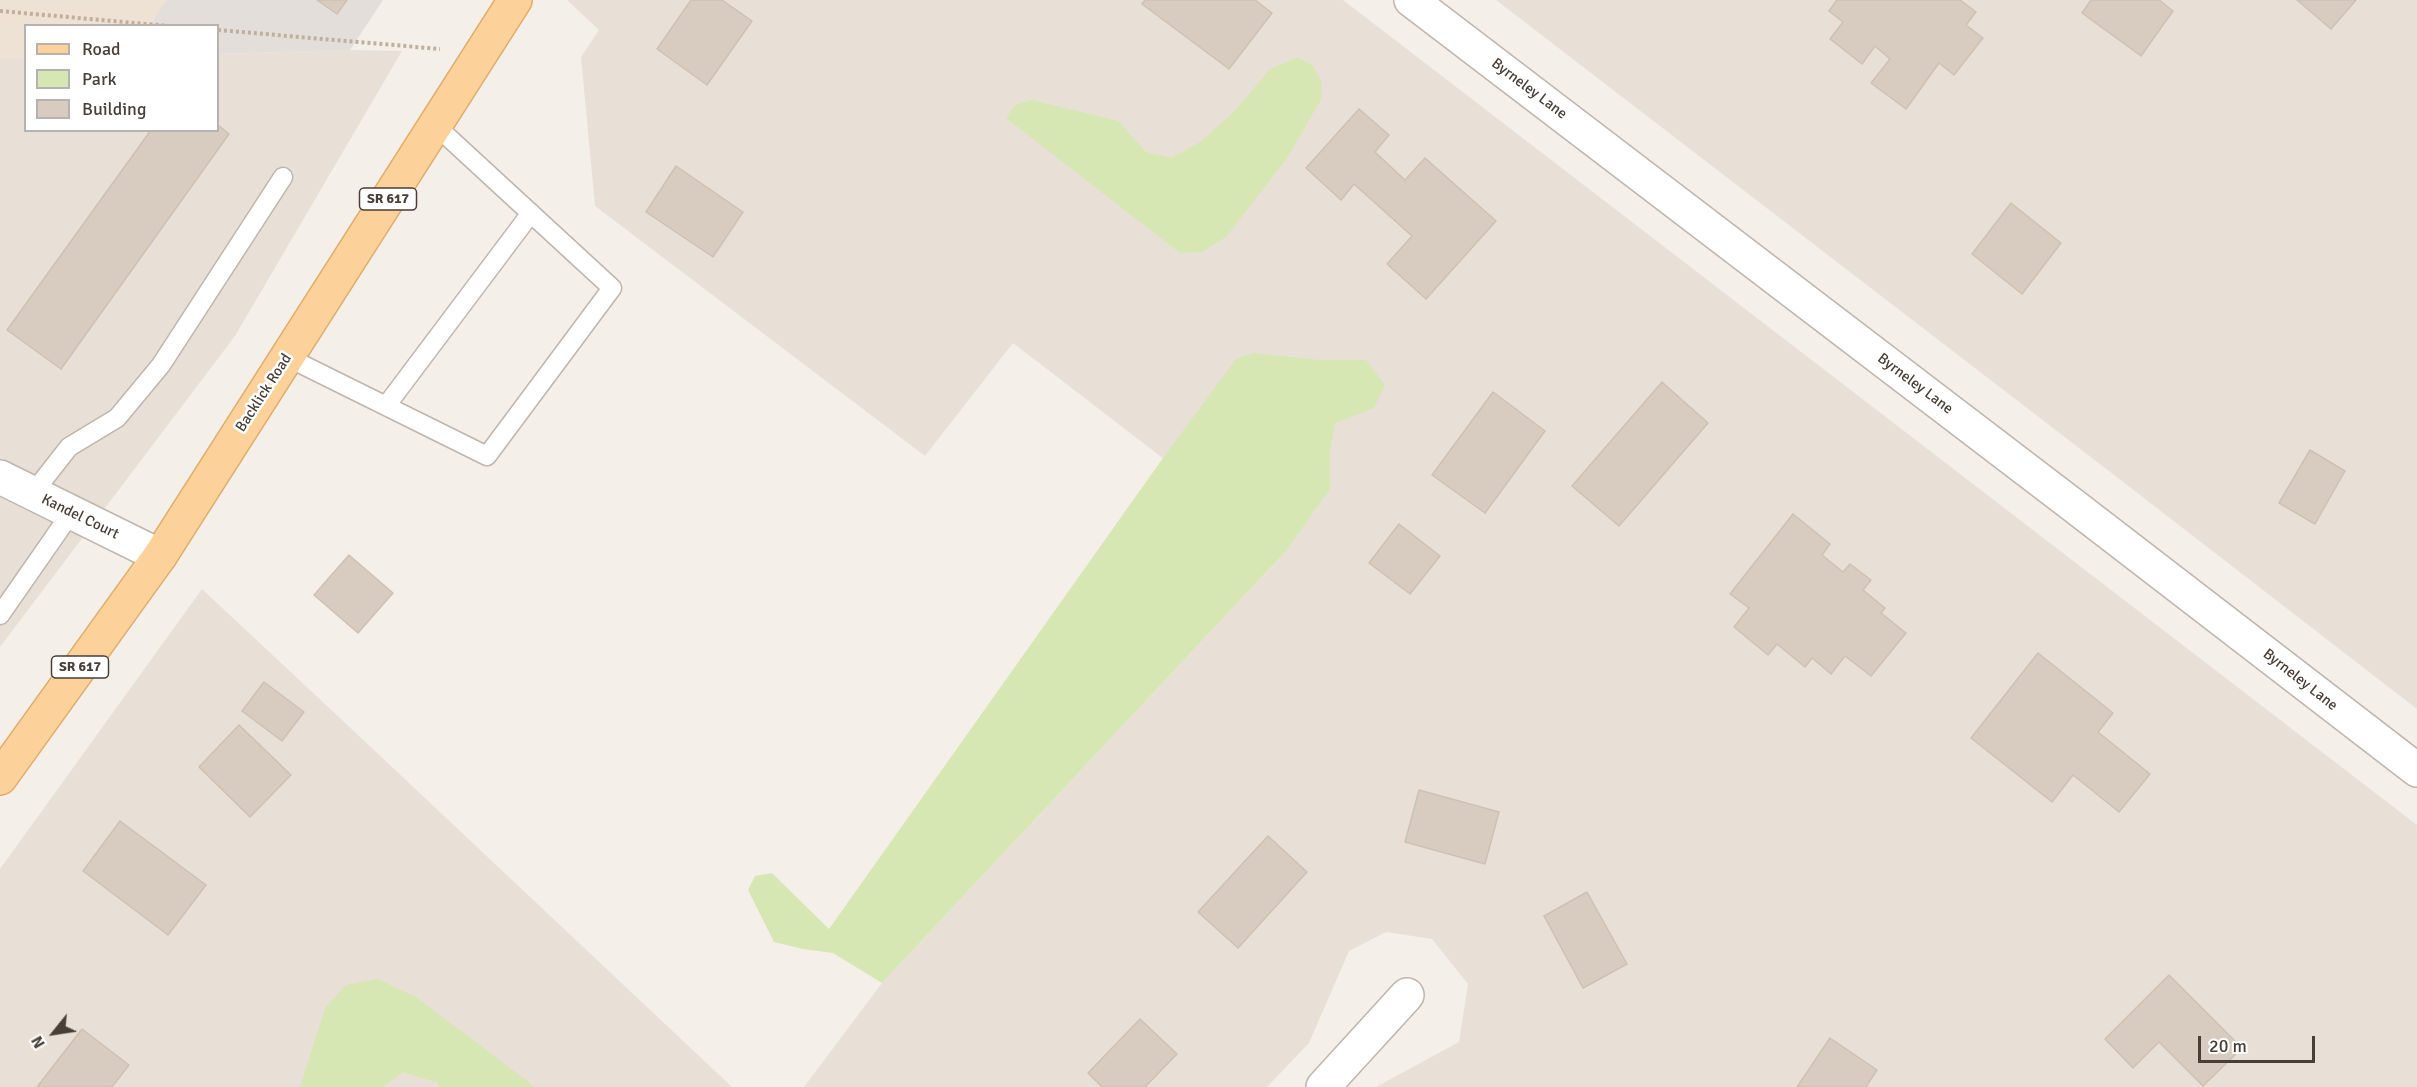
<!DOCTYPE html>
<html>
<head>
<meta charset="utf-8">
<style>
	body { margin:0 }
	#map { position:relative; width:2417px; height:1087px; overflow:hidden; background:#f4efe9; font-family:Signika,sans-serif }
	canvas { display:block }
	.legend { position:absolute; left:24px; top:24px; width:195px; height:108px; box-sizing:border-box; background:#fff; border:2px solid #b6b2af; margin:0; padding:8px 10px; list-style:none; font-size:18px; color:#483f37 }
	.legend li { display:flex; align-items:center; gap:12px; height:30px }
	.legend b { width:30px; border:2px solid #b6b2af }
	.north { position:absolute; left:24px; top:1003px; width:60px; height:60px; -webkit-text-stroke:4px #fff; paint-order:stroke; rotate:240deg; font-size:16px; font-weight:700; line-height:24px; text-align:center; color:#483f37 }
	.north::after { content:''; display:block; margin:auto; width:21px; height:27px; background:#483f37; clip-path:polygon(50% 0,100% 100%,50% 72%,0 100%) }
	.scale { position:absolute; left:2198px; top:1036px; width:117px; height:27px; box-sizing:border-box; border:3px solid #483f37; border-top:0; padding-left:8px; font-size:18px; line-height:21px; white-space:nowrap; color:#483f37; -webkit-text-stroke:4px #fff; paint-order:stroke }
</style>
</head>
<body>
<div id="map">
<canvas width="2417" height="1087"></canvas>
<ul class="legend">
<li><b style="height:8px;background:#fcd29a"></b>Road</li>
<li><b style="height:16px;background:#d7e7b3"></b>Park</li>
<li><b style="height:16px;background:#d8ccc1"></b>Building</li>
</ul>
<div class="north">N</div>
<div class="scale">20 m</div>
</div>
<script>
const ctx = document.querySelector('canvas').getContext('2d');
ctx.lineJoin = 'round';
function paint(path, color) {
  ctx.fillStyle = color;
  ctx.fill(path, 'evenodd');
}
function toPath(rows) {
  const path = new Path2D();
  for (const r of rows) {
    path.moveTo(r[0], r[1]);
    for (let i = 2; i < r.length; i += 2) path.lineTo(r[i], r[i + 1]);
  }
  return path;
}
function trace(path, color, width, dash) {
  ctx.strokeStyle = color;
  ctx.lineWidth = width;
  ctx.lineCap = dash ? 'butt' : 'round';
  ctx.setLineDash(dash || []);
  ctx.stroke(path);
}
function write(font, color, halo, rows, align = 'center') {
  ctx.font = font + ' Signika,sans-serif';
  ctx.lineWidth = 5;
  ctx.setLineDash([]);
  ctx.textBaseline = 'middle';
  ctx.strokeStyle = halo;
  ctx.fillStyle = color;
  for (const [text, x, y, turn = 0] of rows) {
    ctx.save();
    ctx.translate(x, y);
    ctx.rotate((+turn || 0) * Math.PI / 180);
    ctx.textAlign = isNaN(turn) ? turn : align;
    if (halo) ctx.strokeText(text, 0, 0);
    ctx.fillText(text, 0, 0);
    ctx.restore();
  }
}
paint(toPath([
	[567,0,1343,0,2417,825,2417,1087,1376,1087,1459,1042,1468,984,1432,939,1386,932,1349,951,1309,1043,1267,1087,804,1087,882,983,1285,552,1013,343,925,456,595,206,581,57,599,30],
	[1496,0,2417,0,2417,709,2105,468],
	[350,50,402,51,235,336,0,647,0,57,25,57,26,130,218,130,218,54],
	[202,589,341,719,732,1087,0,1087,0,869]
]), '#e8e0d7');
paint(toPath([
	[165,0,383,0,350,50,218,54,218,26,150,26]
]), '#e4deda');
paint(toPath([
	[0,0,166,0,150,25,26,26,25,59,0,59]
]), '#ede2d3');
paint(toPath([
	[1298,57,1313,66,1321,81,1322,98,1287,158,1226,237,1202,252,1180,253,1006,118,1015,105,1032,100,1118,121,1146,152,1172,158,1200,142,1232,114,1270,69],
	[1254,353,1320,360,1366,360,1385,385,1374,408,1335,423,1330,452,1330,489,1285,552,882,983,833,953,803,949,774,942,748,890,755,876,772,873,829,929,1163,458,1236,359],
	[378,979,416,997,535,1087,440,1087,438,1083,403,1072,383,1087,300,1087,325,1008,346,985]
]), '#d7e7b3');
const building = toPath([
	[317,0,347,0,337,14,317,0],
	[691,0,722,0,752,21,707,85,657,49,691,0],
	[1145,0,1255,0,1272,13,1229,69,1142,4,1145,0],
	[1837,0,1960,0,1976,12,1966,25,1983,38,1954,75,1939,63,1906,109,1871,83,1890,59,1875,46,1862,64,1830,39,1843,22,1829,11,1837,0],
	[2091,0,2159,0,2173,11,2141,56,2082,13,2091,0],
	[2297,0,2356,0,2331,29,2297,0],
	[1359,109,1389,135,1375,152,1405,180,1425,158,1496,221,1426,299,1387,264,1412,236,1354,184,1341,200,1306,168,1359,109],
	[218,125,229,134,61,369,7,330,151,130,218,130,218,125],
	[676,166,743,212,713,257,646,212,676,166],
	[2011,203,2061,243,2022,294,1972,254,2011,203],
	[1662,382,1708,423,1619,526,1572,486,1662,382],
	[1493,392,1545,431,1485,513,1432,475,1493,392],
	[2310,450,2345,471,2315,524,2279,503,2310,450],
	[1793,514,1830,544,1822,555,1843,572,1850,564,1871,580,1863,590,1885,608,1881,613,1906,633,1871,676,1845,656,1831,674,1812,658,1805,667,1777,644,1768,655,1734,627,1749,608,1730,594,1793,514],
	[1399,524,1440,556,1410,594,1369,563,1399,524],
	[349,555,393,593,358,633,314,595,349,555],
	[2038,653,2113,713,2098,732,2150,774,2119,812,2073,775,2052,802,1971,738,2038,653],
	[264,682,304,712,282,741,242,711,264,682],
	[239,725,291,775,250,817,199,767,239,725],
	[1419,790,1499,812,1485,864,1405,842,1419,790],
	[120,821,206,885,168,935,83,871,120,821],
	[1268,836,1307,872,1238,948,1198,912,1268,836],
	[1587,892,1627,964,1583,988,1544,916,1587,892],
	[2169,975,2242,1048,2203,1086,2159,1042,2133,1068,2105,1039,2169,975],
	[1140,1019,1177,1054,1145,1087,1102,1087,1088,1073,1140,1019],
	[82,1029,129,1065,112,1087,37,1087,82,1029],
	[1830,1038,1877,1070,1866,1087,1797,1087,1830,1038]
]);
paint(building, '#d8ccc1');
trace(building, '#d0c0b2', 1.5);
const service = toPath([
	[287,357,487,456,612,288,435,125],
	[386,406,531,213],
	[33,493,69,447,117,418,161,365,283,177],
	[0,615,71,513]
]);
const minor = toPath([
	[1411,0,2078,509,2417,770],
	[0,477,160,556],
	[1323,1087,1407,995]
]);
const primary = toPath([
	[0,778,160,556,515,0]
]);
trace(service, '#bfb5ac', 21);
trace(minor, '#bfb5ac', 36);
trace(primary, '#e1ac6a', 36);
trace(toPath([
	[0,11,169,26],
	[218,30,440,49]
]), '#c1af9d', 4, [3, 3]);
trace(service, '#fff', 18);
trace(minor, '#fff', 33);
trace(primary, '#fcd29a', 33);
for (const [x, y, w] of [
	[388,199,57],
	[80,667,57]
]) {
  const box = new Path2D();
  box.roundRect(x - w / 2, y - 11, w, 22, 4.5);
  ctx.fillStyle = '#fff';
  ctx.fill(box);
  trace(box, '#483f37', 1.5);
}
write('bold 14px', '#483f37', null, [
	["SR 617",388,199],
	["SR 617",80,667]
]);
write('15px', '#483f37', '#fff', [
	["Byrneley Lane",1529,89,37],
	["Byrneley Lane",1915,384,37],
	["Backlick Road",264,393,-57],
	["Kandel Court",80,517,26],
	["Byrneley Lane",2300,680,38]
]);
</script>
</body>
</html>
